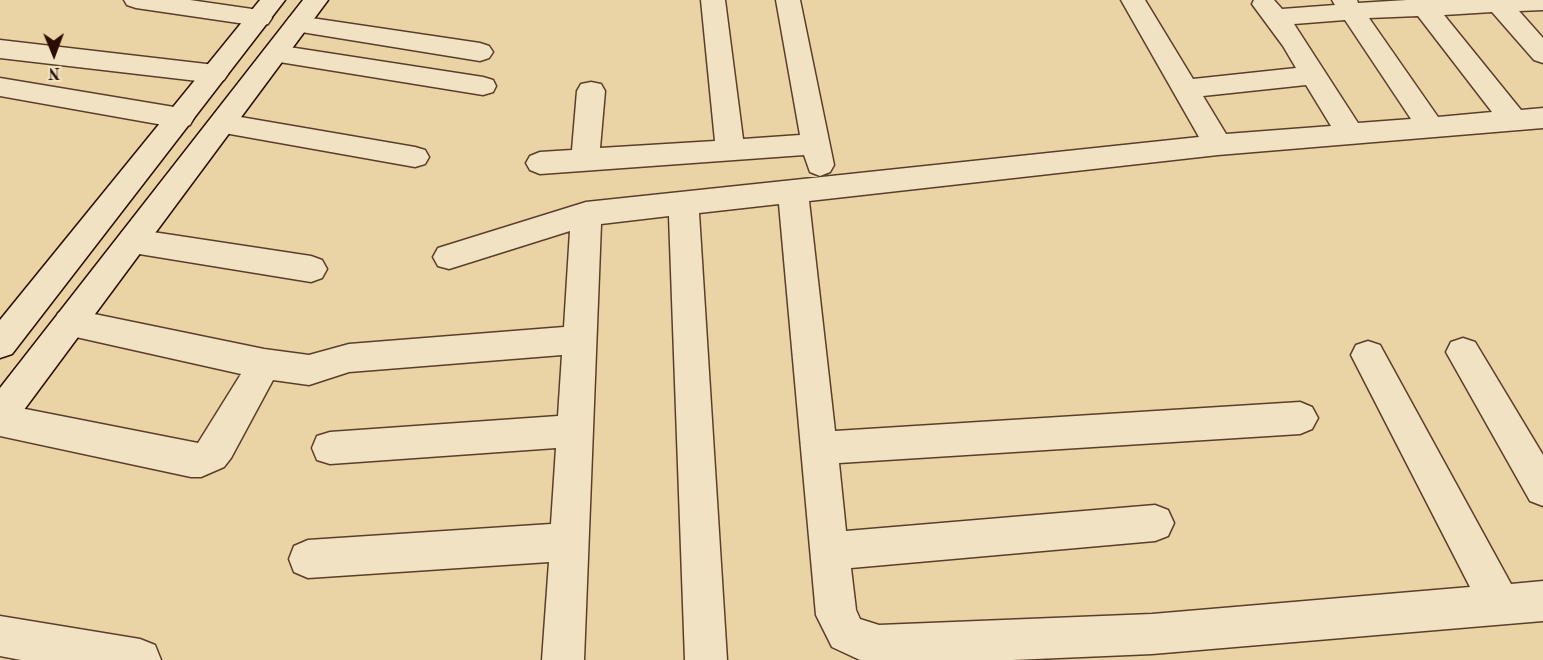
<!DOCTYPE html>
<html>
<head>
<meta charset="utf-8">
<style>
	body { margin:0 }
	#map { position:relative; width:1543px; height:660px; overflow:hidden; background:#ead3a4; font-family:"Old Standard TT",serif }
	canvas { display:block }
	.north { position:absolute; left:24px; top:24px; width:60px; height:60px; -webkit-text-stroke:4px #f1e2c4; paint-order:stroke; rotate:179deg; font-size:16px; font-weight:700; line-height:24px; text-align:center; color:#2b0d02 }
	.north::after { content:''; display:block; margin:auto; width:21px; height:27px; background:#2b0d02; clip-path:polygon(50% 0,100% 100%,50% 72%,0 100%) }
</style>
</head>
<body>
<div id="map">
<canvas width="1543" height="660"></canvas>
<div class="north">N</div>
</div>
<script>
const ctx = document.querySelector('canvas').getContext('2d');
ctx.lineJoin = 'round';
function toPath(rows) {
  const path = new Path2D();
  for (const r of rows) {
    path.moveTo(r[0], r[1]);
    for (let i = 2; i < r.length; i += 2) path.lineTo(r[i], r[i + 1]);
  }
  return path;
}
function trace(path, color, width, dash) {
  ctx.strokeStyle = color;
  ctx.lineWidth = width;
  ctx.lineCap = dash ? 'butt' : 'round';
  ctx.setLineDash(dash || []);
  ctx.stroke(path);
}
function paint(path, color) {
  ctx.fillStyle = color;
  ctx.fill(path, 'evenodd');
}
const street = toPath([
	[124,0,190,0,259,10,268,12,272,18,268,24,259,26,136,8,127,5,124,0],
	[701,0,725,0,743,139,800,135,776,0,800,0,834,165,830,172,820,176,810,172,804,155,540,174,530,170,526,163,530,156,540,152,572,150,577,91,581,84,591,82,601,84,605,91,600,148,715,141,701,0],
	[1121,0,1145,0,1193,79,1296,68,1283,46,1252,4,1254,0,1274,0,1282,9,1335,5,1332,0,1357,0,1358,3,1407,0,1543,0,1543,10,1519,11,1543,38,1543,63,1534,60,1492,12,1444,15,1521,110,1543,108,1543,128,1218,155,809,201,835,431,1300,402,1312,407,1318,418,1312,429,1300,434,839,463,846,531,1155,505,1168,510,1174,523,1168,536,1155,541,851,568,856,610,860,619,879,625,1152,614,1470,587,1351,355,1356,345,1368,341,1380,345,1511,584,1543,581,1543,621,1152,654,1012,660,860,660,832,647,816,615,779,204,699,213,727,660,685,660,669,216,601,224,584,660,542,660,549,562,308,578,294,572,289,559,294,546,308,540,551,524,556,448,330,464,317,460,312,448,317,436,330,432,558,416,562,355,349,372,309,385,273,380,231,458,224,467,201,477,191,477,0,436,0,404,198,443,241,374,58,333,54,323,58,313,70,309,264,349,309,355,349,344,564,327,570,231,449,269,438,266,433,257,438,248,586,202,1199,137,1121,0],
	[1418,16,1492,112,1438,117,1369,18,1418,16],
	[1345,20,1411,119,1358,123,1294,24,1345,20],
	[1306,85,1331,126,1226,134,1203,96,1306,85],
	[298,16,480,43,489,46,493,52,489,58,480,61,289,30,285,24,289,18,298,16],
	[0,40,215,65,224,68,228,74,224,80,215,83,0,58,0,40],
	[276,45,483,77,493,80,496,86,493,92,483,95,267,60,263,54,267,48,276,45],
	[0,78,180,108,190,111,194,118,190,125,180,128,0,96,0,78],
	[223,114,415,147,425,150,429,157,425,164,415,167,213,131,209,124,213,117,223,114],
	[133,229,311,256,322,260,327,269,322,278,311,282,133,253,122,250,118,241,122,232,133,229],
	[1463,338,1475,342,1543,455,1543,506,1530,501,1446,352,1451,342,1463,338],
	[0,616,140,639,155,645,161,660,21,660,0,656,0,616]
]);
const secondary = toPath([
	[260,0,285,0,12,354,0,358,0,320,260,0],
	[303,0,328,0,12,426,0,431,0,388,303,0]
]);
trace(street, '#5b3e2a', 3);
trace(secondary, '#2b0d02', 3);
paint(street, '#f1e2c4');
paint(secondary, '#f1e2c4');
</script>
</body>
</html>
